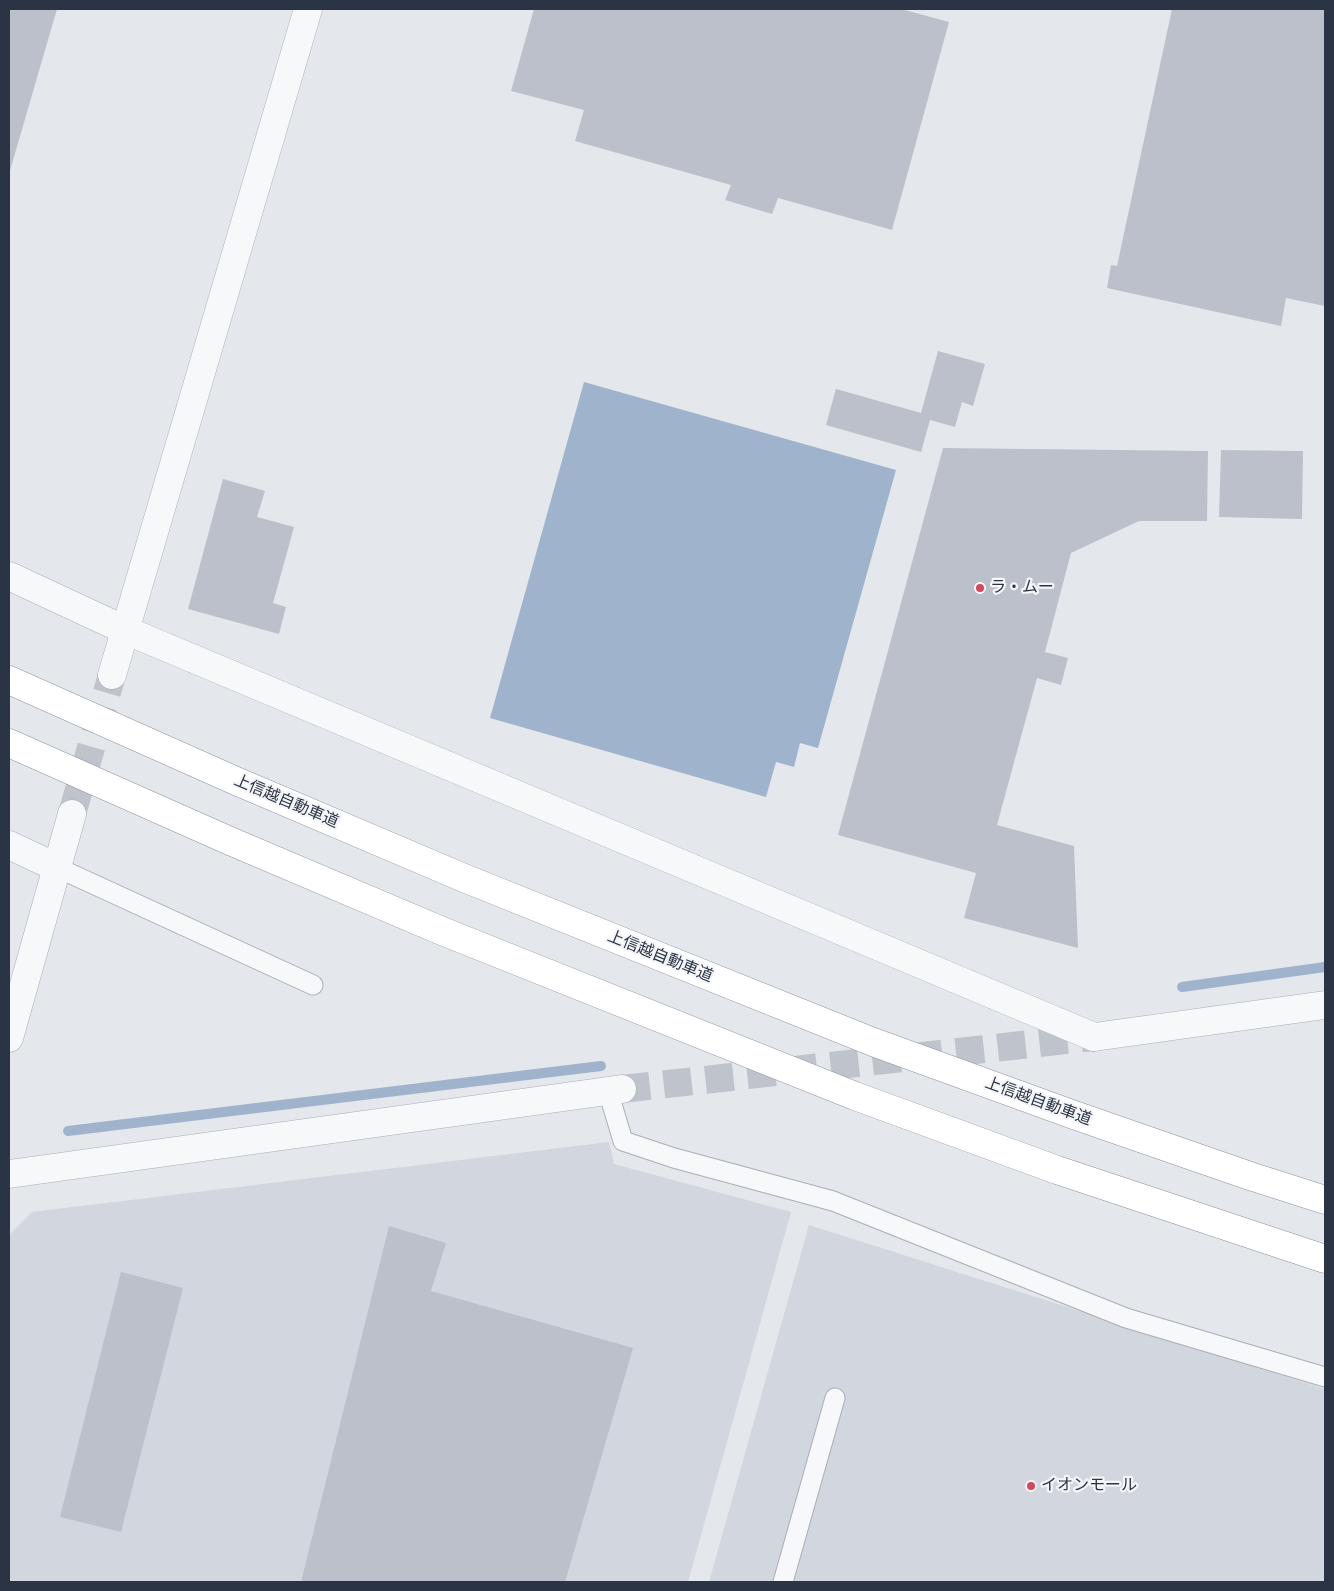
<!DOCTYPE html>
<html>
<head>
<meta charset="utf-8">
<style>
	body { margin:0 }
	#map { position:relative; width:1334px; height:1591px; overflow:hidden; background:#e4e7ec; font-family:Roboto,sans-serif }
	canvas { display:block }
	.frame { position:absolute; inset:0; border:10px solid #2b3445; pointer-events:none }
</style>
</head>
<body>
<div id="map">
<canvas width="1334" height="1591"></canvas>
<div class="frame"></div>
</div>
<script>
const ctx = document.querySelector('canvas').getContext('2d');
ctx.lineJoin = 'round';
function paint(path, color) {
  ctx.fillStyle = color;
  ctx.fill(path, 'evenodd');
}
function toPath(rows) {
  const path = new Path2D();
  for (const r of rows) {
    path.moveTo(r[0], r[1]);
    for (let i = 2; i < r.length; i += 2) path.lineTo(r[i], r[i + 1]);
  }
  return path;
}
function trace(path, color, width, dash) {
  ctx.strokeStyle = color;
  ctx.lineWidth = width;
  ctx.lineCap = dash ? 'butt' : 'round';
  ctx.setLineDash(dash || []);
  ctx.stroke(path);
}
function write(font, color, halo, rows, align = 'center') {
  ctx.font = font + ' Roboto,"Noto Sans JP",sans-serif';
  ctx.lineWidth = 4.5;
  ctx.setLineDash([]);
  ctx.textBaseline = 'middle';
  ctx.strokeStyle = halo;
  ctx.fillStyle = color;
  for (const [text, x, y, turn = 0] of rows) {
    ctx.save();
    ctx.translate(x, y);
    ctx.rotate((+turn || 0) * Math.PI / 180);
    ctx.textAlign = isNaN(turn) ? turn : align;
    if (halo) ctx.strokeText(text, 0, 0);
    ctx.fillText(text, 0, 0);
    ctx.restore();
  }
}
paint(toPath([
	[609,1142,614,1164,791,1212,688,1582,9,1582,9,1235,32,1212],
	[809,1225,1325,1389,1325,1582,709,1582]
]), '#d2d6de');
paint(toPath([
	[584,382,896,470,818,748,800,743,794,767,776,762,766,797,490,718]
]), '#9fb4cc');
trace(toPath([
	[1182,987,1325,967],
	[68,1131,601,1066]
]), '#9fb4cc', 10);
paint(toPath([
	[9,9,57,9,9,174],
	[534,9,901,9,949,22,892,230,778,198,772,214,725,200,731,185,575,141,584,110,511,91],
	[1172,9,1325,9,1325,306,1286,298,1281,326,1107,288,1111,265,1117,266],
	[938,351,985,364,973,406,962,402,955,427,930,420,921,452,826,425,836,389,921,413],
	[943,448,1208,451,1207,521,1139,521,1071,553,1045,652,1068,658,1061,685,1037,678,997,825,1074,846,1078,948,964,918,976,873,838,835],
	[1221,450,1303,451,1302,519,1219,517],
	[223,479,265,491,257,517,294,527,273,603,286,607,279,634,188,609],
	[389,1226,446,1243,431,1291,633,1348,565,1582,301,1582],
	[121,1272,183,1288,121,1532,60,1517]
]), '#bbc0ca');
trace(toPath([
	[72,814,112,675],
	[622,1089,1094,1037]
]), '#bfc3cb', 28, [28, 14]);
const service = toPath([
	[56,867,313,985],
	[608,1091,623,1141,674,1158,833,1201,1126,1318,1325,1377],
	[783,1582,835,1398]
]);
const minor = toPath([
	[9,576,125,630,1094,1037],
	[9,845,56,867]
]);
const tertiary = toPath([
	[112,675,308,9],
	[1094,1037,1325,1005],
	[9,1038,72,814],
	[9,1174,622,1089]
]);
const motorway = toPath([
	[9,680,236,781,464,878,873,1042,1074,1115,1250,1176,1325,1200],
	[9,743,230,841,442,931,855,1096,1057,1170,1325,1259]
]);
trace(service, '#a9aeb7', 21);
trace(minor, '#a9aeb7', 29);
trace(tertiary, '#a9aeb7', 29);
trace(motorway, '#8b94a3', 29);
trace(service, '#f7f8fa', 19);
trace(minor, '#f7f8fa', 28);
trace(tertiary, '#f7f8fa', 28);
trace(motorway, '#fff', 28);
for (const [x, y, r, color] of [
	[980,588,5,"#d1495b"],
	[1031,1486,5,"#d1495b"]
]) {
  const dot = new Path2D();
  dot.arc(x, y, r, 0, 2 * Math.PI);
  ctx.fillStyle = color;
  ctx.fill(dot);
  trace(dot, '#f4f6f9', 2);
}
write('16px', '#2b3445', '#f4f6f9', [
	["ラ・ムー",990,588],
	["イオンモール",1041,1486]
], 'left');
write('16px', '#2b3445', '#f4f6f9', [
	["上信越自動車道",286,802,23],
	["上信越自動車道",660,957,22],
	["上信越自動車道",1038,1102,20]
]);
</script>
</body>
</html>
